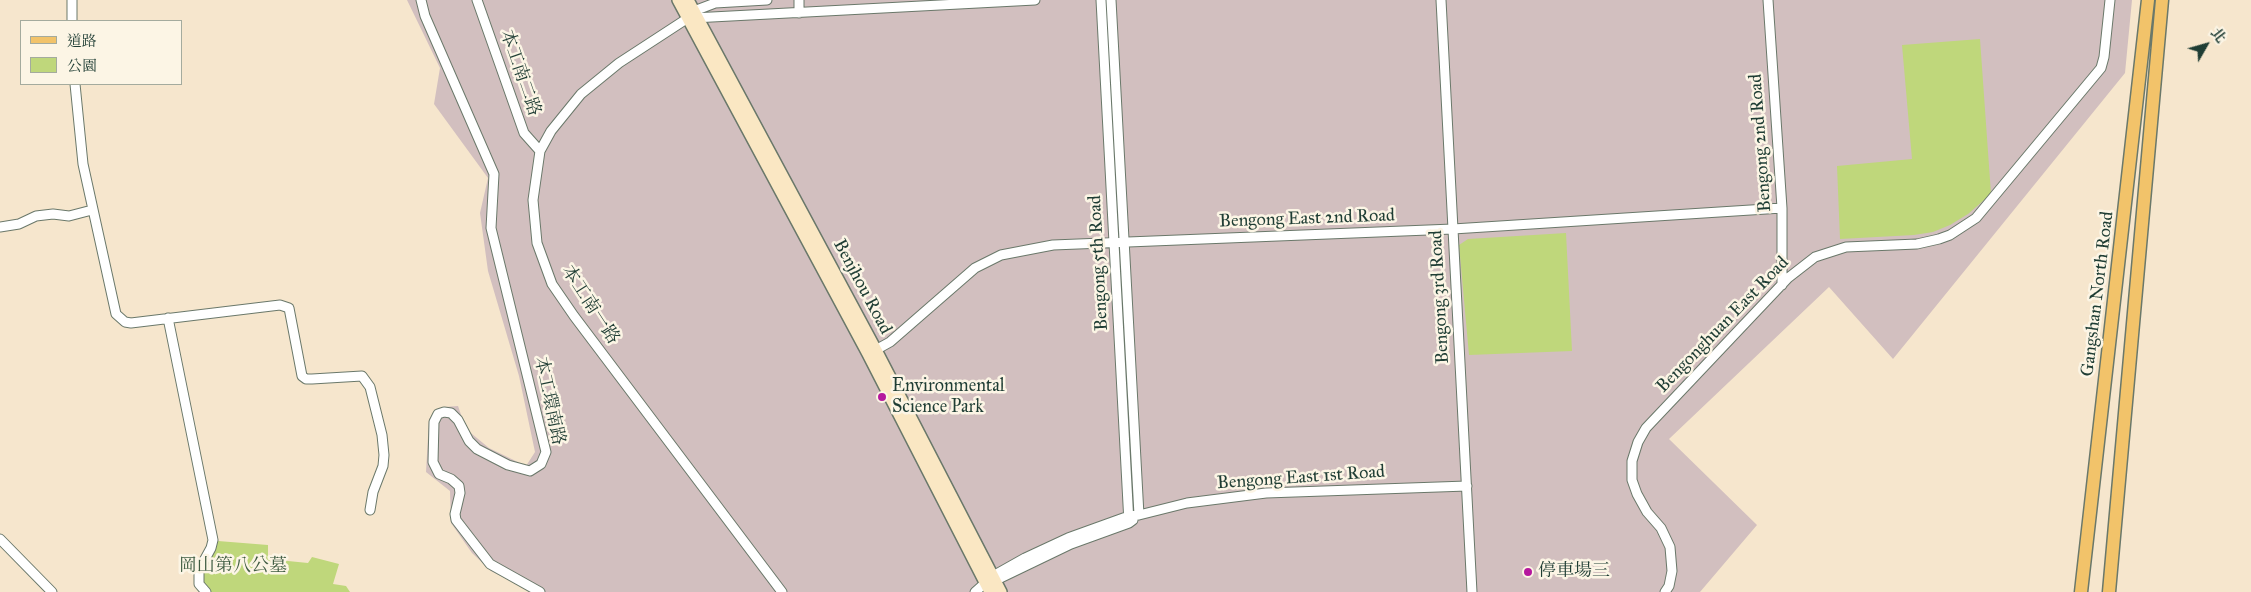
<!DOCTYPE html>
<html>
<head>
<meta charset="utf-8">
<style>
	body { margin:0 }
	#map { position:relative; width:2251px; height:592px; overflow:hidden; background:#f6e6cd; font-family:"IM FELL Great Primer","Noto Serif TC",serif }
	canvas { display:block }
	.legend { position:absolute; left:20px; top:20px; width:162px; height:65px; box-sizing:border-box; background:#fcf5e5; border:1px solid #a4ab9e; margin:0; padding:6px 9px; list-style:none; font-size:15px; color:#1f3d34 }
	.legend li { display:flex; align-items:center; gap:10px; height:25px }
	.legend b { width:25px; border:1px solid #a4ab9e }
	.north { position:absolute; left:2181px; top:20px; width:50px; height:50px; -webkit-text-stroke:4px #fcf5e5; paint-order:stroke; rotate:52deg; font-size:14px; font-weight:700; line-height:20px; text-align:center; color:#1f3d34 }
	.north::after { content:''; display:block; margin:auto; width:18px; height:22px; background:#1f3d34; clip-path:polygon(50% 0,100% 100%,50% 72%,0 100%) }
</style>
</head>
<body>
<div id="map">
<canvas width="2251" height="592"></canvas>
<ul class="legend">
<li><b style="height:6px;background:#f2c36a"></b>道路</li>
<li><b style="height:14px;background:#bfd77b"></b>公園</li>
</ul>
<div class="north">北</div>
</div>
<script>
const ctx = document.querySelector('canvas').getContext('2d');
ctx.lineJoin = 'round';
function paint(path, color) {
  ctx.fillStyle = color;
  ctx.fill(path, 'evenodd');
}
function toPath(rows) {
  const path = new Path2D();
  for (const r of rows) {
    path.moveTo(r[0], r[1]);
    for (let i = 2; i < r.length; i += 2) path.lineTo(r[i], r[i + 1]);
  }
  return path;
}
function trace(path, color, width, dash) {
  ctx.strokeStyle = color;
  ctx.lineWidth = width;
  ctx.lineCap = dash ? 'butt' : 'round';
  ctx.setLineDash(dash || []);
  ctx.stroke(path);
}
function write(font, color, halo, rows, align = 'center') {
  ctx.font = font + ' "IM FELL Great Primer","Noto Serif TC",serif';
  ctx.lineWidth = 5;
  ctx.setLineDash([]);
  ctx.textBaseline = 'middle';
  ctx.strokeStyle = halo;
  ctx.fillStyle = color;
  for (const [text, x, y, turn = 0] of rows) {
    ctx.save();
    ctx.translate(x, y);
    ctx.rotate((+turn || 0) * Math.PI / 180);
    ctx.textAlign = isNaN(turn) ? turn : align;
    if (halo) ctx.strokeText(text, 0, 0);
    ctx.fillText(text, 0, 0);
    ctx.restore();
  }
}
paint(toPath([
	[407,0,2132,0,2125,73,1893,359,1829,287,1669,439,1757,525,1700,592,532,592,491,571,472,553,451,523,450,491,426,472,429,419,444,407,458,406,466,429,489,448,526,466,535,452,519,376,488,271,480,213,488,178,434,104,440,68]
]), '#d2bfbf');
paint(toPath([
	[1980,39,1991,194,1968,214,1950,225,1933,232,1914,235,1840,239,1837,166,1912,159,1902,45],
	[1566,233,1572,351,1469,355,1459,245,1468,239],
	[218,541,268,545,268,559,308,563,312,557,339,564,333,584,346,586,350,592,210,592,202,583,201,575]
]), '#bfd77b');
const minor = toPath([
	[72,0,72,21],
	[421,0,425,16,494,174,491,228,546,452,541,464,530,471,508,465,477,449,469,441,458,420,451,413,444,412,438,414,434,422,433,462,439,474,451,479,459,486,460,493,455,514,456,520,490,564,540,592],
	[477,0,524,133,540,151],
	[767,0,715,3,694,11,688,18,619,63,581,94,551,131,540,151,533,200,537,243,552,284,574,316,782,592],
	[799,0,799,13],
	[1101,0,1129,523],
	[1111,0,1139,515],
	[1441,0,1472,592],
	[1768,0,1782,208,1782,285],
	[693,18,1035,0],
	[75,84,83,164,116,314,125,322,131,323,280,305,289,308,302,376,306,379,312,379,362,376,370,387,382,435,384,455,383,466,373,492,370,510],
	[0,227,19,224,36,216,53,214,69,216,92,210],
	[168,318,213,540,211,548,199,570,199,584,206,592],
	[872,352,890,342,975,268,1001,255,1053,245,1453,229,1782,208],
	[0,539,52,592],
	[990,583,1071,544,1129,523,1133,520],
	[975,592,993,576,1025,558,1068,538,1129,516,1139,515,1187,503,1266,493,1467,486],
	[1665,592,1669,586,1672,571,1670,547,1661,528,1647,512,1637,494,1632,480,1632,461,1638,442,1646,428,1788,278,1815,257,1846,247,1917,244,1939,239,1950,235,1976,218,2101,68,2104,57,2110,0]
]);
const secondary = toPath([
	[678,0,868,354,990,592],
	[688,0,876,350,1001,592]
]);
const primary = toPath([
	[2081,592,2148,0],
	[2109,592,2162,0]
]);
trace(minor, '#6a786a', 11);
trace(secondary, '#6a786a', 14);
trace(primary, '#6a786a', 15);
trace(minor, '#fff', 9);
trace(secondary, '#fae7c3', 11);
trace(primary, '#f2c36a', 12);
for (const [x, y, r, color] of [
	[882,397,5,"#b5179e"],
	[1528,572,5,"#b5179e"]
]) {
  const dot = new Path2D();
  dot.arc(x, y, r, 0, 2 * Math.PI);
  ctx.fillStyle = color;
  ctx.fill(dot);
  trace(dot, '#fcf5e5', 2);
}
write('18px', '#1f3d34', '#fcf5e5', [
	["本工南二路",520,73,71],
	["Bengong 2nd Road",1761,143,-94],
	["Bengong East 2nd Road",1307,219,-2],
	["Bengong 5th Road",1099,263,-93],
	["Benjhou Road",862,287,62],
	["Gangshan North Road",2098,294,-83],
	["Bengong 3rd Road",1440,297,-93],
	["本工南一路",590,305,57],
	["Bengonghuan East Road",1723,325,-46],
	["本工環南路",549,401,78],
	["Bengong East 1st Road",1301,478,-4]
]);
write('18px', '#1f3d34', '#fcf5e5', [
	["Environmental",892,387],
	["Science Park",892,408],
	["停車場三",1538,572]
], 'left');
write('18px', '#3f5c42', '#fcf5e5', [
	["岡山第八公墓",233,567]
]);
</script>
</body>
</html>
